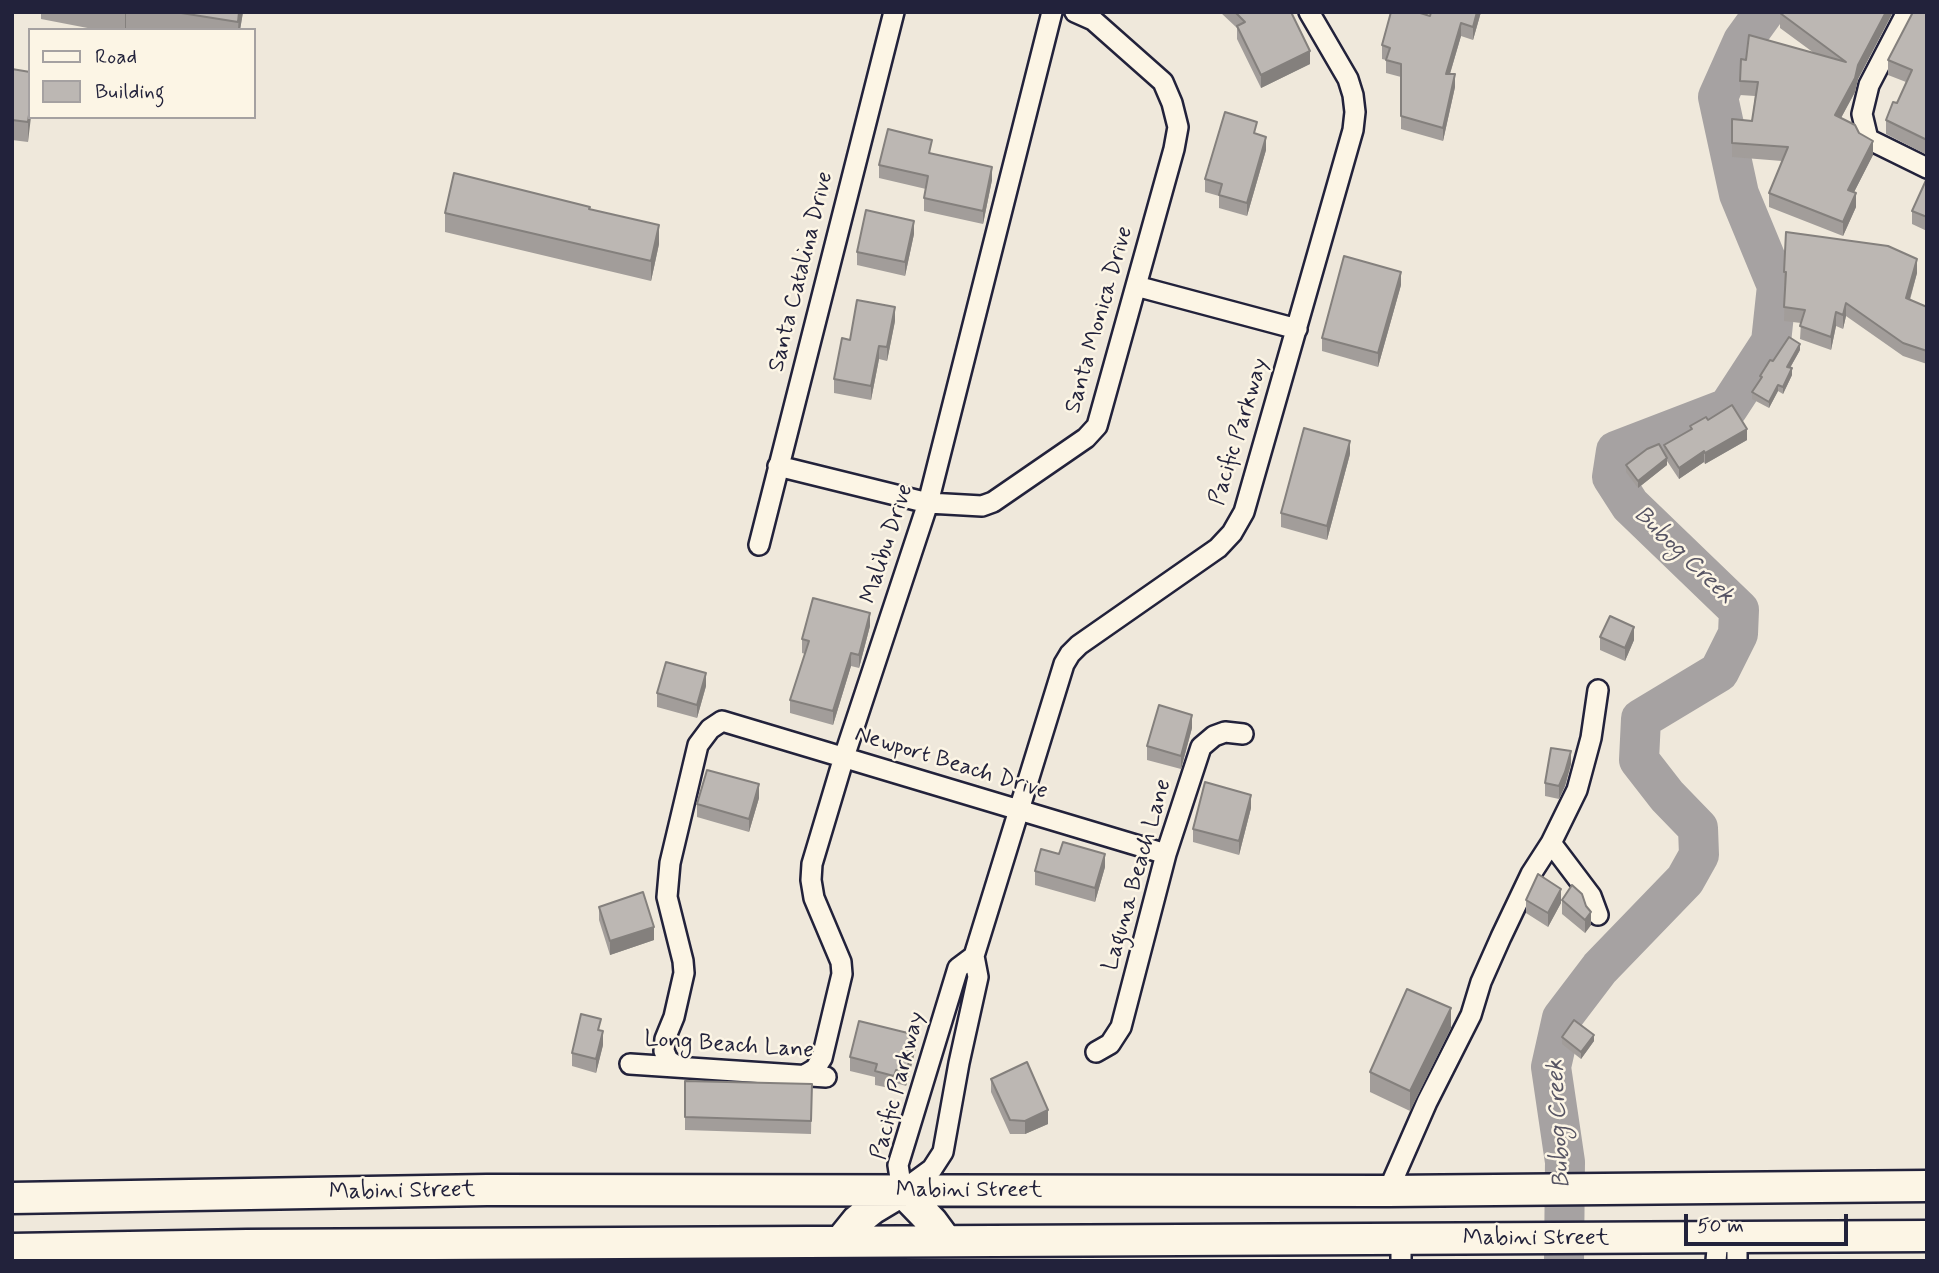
<!DOCTYPE html>
<html>
<head>
<meta charset="utf-8">
<style>
	body { margin:0 }
	#map { position:relative; width:1939px; height:1273px; overflow:hidden; background:#efe8db; font-family:Mynerve,sans-serif }
	canvas { display:block }
	.frame { position:absolute; inset:0; border:14px solid #22223b; pointer-events:none }
	.legend { position:absolute; left:28px; top:28px; width:228px; height:91px; box-sizing:border-box; background:#fcf5e5; border:2px solid #a5a1a1; margin:0; padding:9px 12px; list-style:none; font-size:21px; color:#22223b }
	.legend li { display:flex; align-items:center; gap:14px; height:35px }
	.legend b { width:35px; border:2px solid #a5a1a1 }
	.scale { position:absolute; left:1684px; top:1214px; width:164px; height:32px; box-sizing:border-box; border:4px solid #22223b; border-top:0; padding-left:9px; font-size:21px; line-height:24px; white-space:nowrap; color:#22223b; -webkit-text-stroke:5px #fcf5e5; paint-order:stroke }
</style>
</head>
<body>
<div id="map">
<canvas width="1939" height="1273"></canvas>
<div class="frame"></div>
<ul class="legend">
<li><b style="height:9px;background:#fcf5e5"></b>Road</li>
<li><b style="height:19px;background:#bcb7b3"></b>Building</li>
</ul>
<div class="scale">50 m</div>
</div>
<script>
const ctx = document.querySelector('canvas').getContext('2d');
ctx.lineJoin = 'round';
function toPath(rows) {
  const path = new Path2D();
  for (const r of rows) {
    path.moveTo(r[0], r[1]);
    for (let i = 2; i < r.length; i += 2) path.lineTo(r[i], r[i + 1]);
  }
  return path;
}
function trace(path, color, width, dash) {
  ctx.strokeStyle = color;
  ctx.lineWidth = width;
  ctx.lineCap = dash ? 'butt' : 'round';
  ctx.setLineDash(dash || []);
  ctx.stroke(path);
}
function paint(path, color) {
  ctx.fillStyle = color;
  ctx.fill(path, 'evenodd');
}
function write(font, color, halo, rows, align = 'center') {
  ctx.font = font + ' Mynerve,sans-serif';
  ctx.lineWidth = 5;
  ctx.setLineDash([]);
  ctx.textBaseline = 'middle';
  ctx.strokeStyle = halo;
  ctx.fillStyle = color;
  for (const [text, x, y, turn = 0] of rows) {
    ctx.save();
    ctx.translate(x, y);
    ctx.rotate((+turn || 0) * Math.PI / 180);
    ctx.textAlign = isNaN(turn) ? turn : align;
    if (halo) ctx.strokeText(text, 0, 0);
    ctx.fillText(text, 0, 0);
    ctx.restore();
  }
}
trace(toPath([
	[1564,1261,1565,1162,1551,1067,1562,1018,1600,968,1685,880,1699,855,1698,828,1667,796,1639,760,1641,719,1719,672,1738,634,1739,610,1630,505,1612,477,1616,451,1728,408,1771,342,1777,286,1739,194,1718,97,1743,41,1764,12]
]), '#a6a2a2', 40);
const minor = toPath([
	[1907,12,1869,85,1862,114,1868,139,1927,168],
	[1136,286,1297,329],
	[778,466,928,503,982,506,993,502,1086,438,1097,426,1174,149,1178,127,1172,103,1163,82,1093,20,1075,12],
	[759,545,894,12],
	[1551,843,1577,790,1591,738,1598,690],
	[974,956,958,968,906,1139,898,1165,902,1191,932,1169,943,1152,959,1063,978,977,974,956,1064,664,1070,654,1079,645,1218,548,1232,533,1244,512,1353,130,1355,112,1353,95,1348,79,1309,12],
	[1096,1052,1110,1044,1121,1027,1166,854,1201,747,1214,736,1225,732,1243,734],
	[630,1064,826,1077],
	[678,1067,668,1060,664,1051,665,1039,674,1017,684,973,683,961,667,897,670,863,698,745,710,729,722,721,1166,854],
	[803,1076,815,1069,822,1058,842,974,841,962,814,898,811,880,812,864,844,757,928,503,1052,12],
	[1388,1191,1427,1102,1471,1015,1481,982,1501,937,1531,874,1551,843,1591,896,1598,915],
	[1737,1238,1737,1261],
	[1401,1261,1401,1239],
	[1716,1261,1718,1237]
]);
const primary = toPath([
	[12,1198,487,1190,1388,1191,1927,1186],
	[840,1242,857,1221,872,1209,902,1191,932,1222,946,1241],
	[12,1249,247,1245,1927,1236]
]);
trace(minor, '#22223b', 24);
trace(primary, '#22223b', 35);
trace(minor, '#fcf5e5', 19);
trace(primary, '#fcf5e5', 30);
paint(toPath([
	[41,12,243,12,240,30,137,30,126,28,126,30,98,30,41,19],
	[1220,12,1291,12,1310,64,1261,88,1237,39,1237,28],
	[1481,12,1473,40,1461,36,1450,74,1455,87,1443,141,1401,129,1401,77,1386,73,1386,60,1382,59,1382,45,1430,16],
	[1893,12,1858,79,1855,92,1841,118,1859,133,1873,155,1854,192,1856,207,1843,236,1769,207,1769,193,1782,161,1732,157,1732,119,1752,121,1755,96,1740,95,1740,81,1746,60,1814,53,1780,28,1780,13],
	[1927,12,1927,155,1886,134,1886,120,1897,103,1906,82,1888,75,1888,60],
	[12,69,30,72,28,142,12,140],
	[1257,134,1266,150,1247,216,1219,208,1219,196,1205,192,1205,179],
	[932,154,992,180,983,224,924,211,924,198,926,189,879,178,879,165],
	[1927,178,1927,231,1912,224,1912,211],
	[590,209,659,244,651,281,445,232,445,213],
	[914,234,905,276,857,265,857,252],
	[1784,272,1917,273,1910,300,1927,307,1927,364,1903,356,1846,316,1843,329,1836,326,1831,350,1800,339,1801,323,1784,321,1785,285,1784,285],
	[1401,285,1378,367,1322,351,1322,338],
	[895,321,887,361,879,359,871,400,834,393,834,379,850,340],
	[1800,350,1790,368,1792,375,1783,394,1778,391,1769,408,1752,399,1752,392,1760,380,1760,376,1773,361],
	[1708,420,1747,440,1705,464,1704,462,1679,479,1667,461,1667,465,1638,488,1626,472,1626,465,1664,453,1664,445,1690,429,1690,426],
	[1350,454,1327,540,1281,527,1281,513],
	[870,626,859,668,851,666,833,725,790,713,790,700,805,654,802,653,802,639],
	[1600,637,1634,640,1625,661,1600,650],
	[706,686,697,718,657,707,657,693],
	[1192,728,1181,769,1147,760,1147,746],
	[1571,764,1565,786,1559,799,1545,796,1545,783],
	[759,798,749,832,697,817,697,804],
	[1251,808,1239,855,1193,842,1193,829],
	[1059,854,1105,867,1095,902,1035,885,1035,871],
	[1526,900,1561,903,1548,927,1526,913],
	[1562,900,1591,925,1585,933,1562,914],
	[599,907,654,940,610,955,599,920],
	[1451,1028,1410,1111,1370,1092,1370,1072],
	[1562,1037,1594,1041,1581,1059,1562,1044],
	[603,1045,596,1073,572,1066,572,1053],
	[916,1048,906,1086,896,1083,894,1089,875,1085,875,1077,850,1071,850,1057],
	[991,1079,1048,1124,1025,1134,1010,1134,991,1092],
	[685,1081,812,1084,811,1134,685,1130]
]), '#a29d9a');
paint(toPath([
	[125,12,126,12,126,30,125,30],
	[239,12,243,12,240,30,238,30],
	[1477,12,1481,12,1473,40,1473,27],
	[1886,12,1893,12,1858,79,1855,92,1835,129,1835,115,1858,65],
	[1461,23,1461,36,1446,87,1446,74],
	[1310,51,1310,64,1261,88,1261,75],
	[1455,74,1455,87,1443,141,1443,128],
	[30,108,30,117,31,117,28,142,28,122],
	[1266,137,1266,150,1247,216,1247,203],
	[1873,141,1873,155,1848,204,1848,190],
	[992,167,992,180,983,224,983,211],
	[1856,193,1856,207,1843,236,1843,222],
	[914,221,914,234,905,276,905,262],
	[659,225,659,244,651,281,651,261],
	[1917,259,1917,273,1906,312,1906,298],
	[1401,272,1401,285,1378,367,1378,353],
	[1846,303,1846,316,1843,329,1843,315],
	[895,307,895,321,887,361,887,347],
	[1836,312,1836,326,1831,350,1831,337],
	[1800,344,1800,350,1787,373,1787,367],
	[879,346,879,359,871,400,871,386],
	[1792,368,1792,375,1783,394,1783,387],
	[1778,385,1778,391,1769,408,1769,402],
	[1747,429,1747,440,1705,464,1705,453],
	[1350,441,1350,454,1327,540,1327,526],
	[1704,451,1704,462,1679,479,1679,468],
	[1667,458,1667,465,1638,488,1638,481],
	[870,613,870,626,859,668,859,655],
	[1634,627,1634,640,1625,661,1625,648],
	[851,653,851,666,833,725,833,711],
	[706,673,706,686,697,718,697,705],
	[1192,715,1192,728,1181,769,1181,756],
	[1571,751,1571,764,1565,786,1559,799,1559,786],
	[759,784,759,798,749,832,749,819],
	[1251,795,1251,808,1239,855,1239,841],
	[1105,854,1105,867,1095,902,1095,888],
	[1561,889,1561,903,1548,927,1548,913],
	[1591,912,1591,925,1585,933,1585,920],
	[654,927,654,940,610,955,610,941],
	[1451,1008,1451,1028,1410,1111,1410,1091],
	[603,1031,603,1045,596,1073,596,1059],
	[916,1035,916,1048,906,1086,906,1073],
	[1594,1035,1594,1041,1581,1059,1581,1052],
	[896,1070,896,1083,894,1089,894,1076],
	[1048,1110,1048,1124,1025,1134,1025,1121]
]), '#84807d');
const building = toPath([
	[175,12,239,12,238,22,175,12],
	[1235,12,1291,12,1310,51,1261,75,1237,26,1245,22,1235,12],
	[1391,12,1417,12,1430,16,1431,12,1477,12,1473,27,1461,23,1446,74,1455,74,1443,128,1401,116,1401,64,1386,60,1390,48,1382,45,1391,12],
	[1780,12,1886,12,1858,65,1855,78,1835,115,1855,125,1859,133,1873,141,1848,190,1856,193,1843,222,1769,193,1788,147,1732,143,1732,119,1752,121,1758,82,1740,81,1741,59,1746,60,1749,35,1846,62,1780,13,1780,12],
	[1913,12,1927,12,1927,140,1886,120,1893,102,1897,103,1912,70,1888,60,1913,12],
	[12,69,30,72,30,108,28,122,12,120,12,69],
	[1225,112,1257,122,1254,133,1266,137,1247,203,1219,195,1222,184,1205,179,1225,112],
	[888,129,932,140,929,153,992,167,983,211,924,198,928,176,879,165,888,129],
	[454,173,590,207,589,209,659,225,651,261,445,213,454,173],
	[1927,178,1927,217,1912,211,1927,178],
	[866,210,914,221,905,262,857,252,866,210],
	[1786,232,1888,246,1917,259,1906,298,1927,307,1927,351,1903,343,1846,303,1843,315,1836,312,1831,337,1800,326,1805,310,1784,307,1786,272,1784,272,1786,232],
	[1344,256,1401,272,1378,353,1322,338,1344,256],
	[857,300,895,307,887,347,879,346,871,386,834,379,842,338,850,340,857,300],
	[1789,337,1800,344,1787,367,1792,368,1783,387,1778,385,1769,402,1752,392,1762,377,1760,376,1770,360,1773,361,1789,337],
	[1732,405,1747,429,1705,453,1704,451,1679,468,1664,445,1692,429,1690,426,1706,417,1708,420,1732,405],
	[1304,428,1350,441,1327,526,1281,513,1304,428],
	[1659,444,1667,458,1638,481,1626,465,1647,449,1659,444],
	[813,598,870,613,859,655,851,653,833,711,790,700,809,641,802,639,813,598],
	[1610,616,1634,627,1625,648,1600,637,1610,616],
	[666,662,706,673,697,705,657,693,666,662],
	[1159,705,1192,715,1181,756,1147,746,1159,705],
	[1551,748,1571,751,1565,772,1559,786,1545,783,1551,748],
	[707,770,759,784,749,819,697,804,707,770],
	[1205,782,1251,795,1239,841,1193,829,1205,782],
	[1063,842,1105,854,1095,888,1035,871,1041,849,1059,854,1063,842],
	[1538,874,1561,889,1548,913,1526,900,1538,874],
	[1572,885,1582,894,1586,906,1591,912,1585,920,1562,900,1572,885],
	[643,892,654,927,610,941,599,907,643,892],
	[1407,989,1451,1008,1410,1091,1370,1072,1407,989],
	[581,1014,601,1019,598,1030,603,1031,596,1059,572,1053,581,1014],
	[1574,1020,1594,1035,1581,1052,1562,1037,1574,1020],
	[859,1021,916,1035,906,1073,896,1070,894,1076,875,1071,877,1064,850,1057,859,1021],
	[1027,1062,1048,1110,1025,1121,1010,1120,991,1079,1027,1062],
	[685,1081,812,1084,811,1121,685,1117,685,1081]
]);
paint(building, '#bcb7b3');
trace(building, '#84807d', 2);
write('23px', '#22223b', '#fcf5e5', [
	["Santa Catalina Drive",802,272,-76],
	["Santa Monica Drive",1100,320,-74],
	["Pacific Parkway",1240,432,-73],
	["Malibu Drive",888,544,-72],
	["Newport Beach Drive",951,764,17],
	["Laguna Beach Lane",1138,875,-74],
	["Long Beach Lane",729,1046,4],
	["Pacific Parkway",899,1086,-75],
	["Mabini Street",969,1191],
	["Mabini Street",402,1192,-1],
	["Mabini Street",1536,1239]
]);
write('italic 24px', '#575564', '#fcf5e5', [
	["Bubog Creek",1683,556,44],
	["Bubog Creek",1560,1124,-93]
]);
</script>
</body>
</html>
